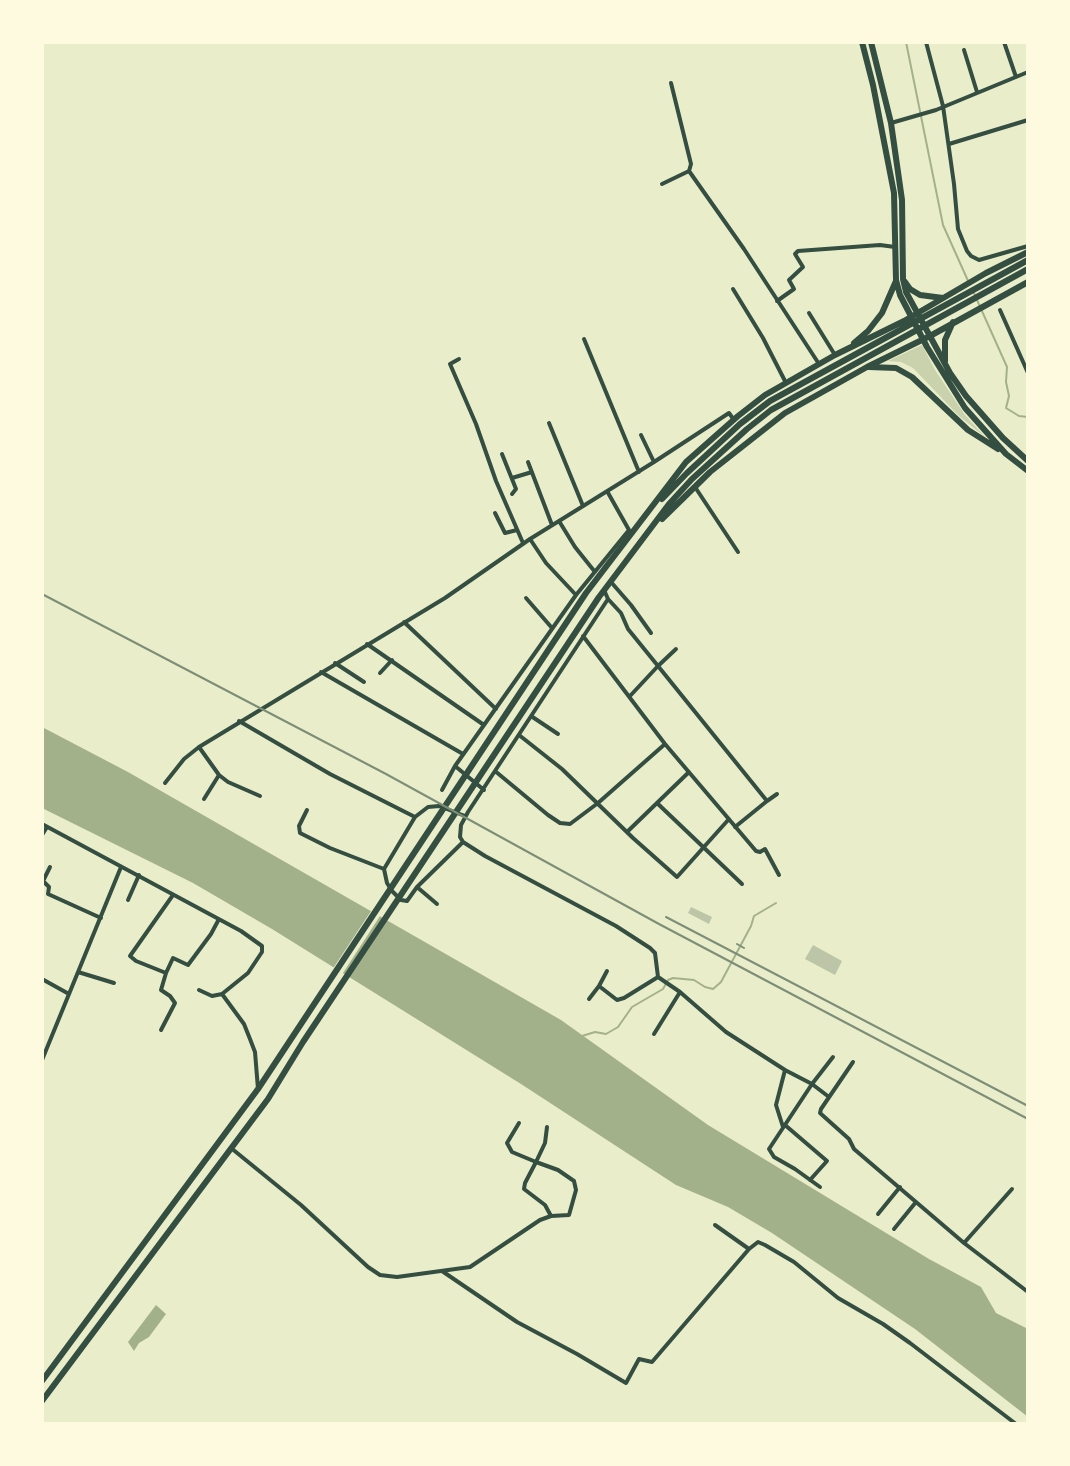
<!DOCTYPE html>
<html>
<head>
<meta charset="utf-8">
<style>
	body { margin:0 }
	#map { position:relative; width:1070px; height:1466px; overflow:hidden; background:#e9edc9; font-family:"Archivo Narrow",sans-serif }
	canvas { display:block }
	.frame { position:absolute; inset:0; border:44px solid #fefae0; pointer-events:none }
</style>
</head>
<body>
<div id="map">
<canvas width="1070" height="1466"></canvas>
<div class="frame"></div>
</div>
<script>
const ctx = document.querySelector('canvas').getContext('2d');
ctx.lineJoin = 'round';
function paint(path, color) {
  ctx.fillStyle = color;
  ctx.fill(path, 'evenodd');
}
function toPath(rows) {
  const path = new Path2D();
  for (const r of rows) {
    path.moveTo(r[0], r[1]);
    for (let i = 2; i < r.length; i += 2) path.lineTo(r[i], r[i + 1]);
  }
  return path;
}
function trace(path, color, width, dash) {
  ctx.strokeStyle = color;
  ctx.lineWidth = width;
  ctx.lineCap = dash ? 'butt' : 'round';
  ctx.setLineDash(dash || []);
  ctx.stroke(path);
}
paint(toPath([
	[922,345,935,370,965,415,985,437,959,416,913,368,901,362,888,361]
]), '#cad2ad');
paint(toPath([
	[42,727,128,772,561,1020,708,1125,929,1259,981,1287,996,1313,1028,1329,1028,1417,915,1329,772,1233,728,1207,676,1185,521,1084,272,929,193,883,42,808],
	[156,1305,166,1314,149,1337,139,1343,134,1351,128,1342]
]), '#a3b18a');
paint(toPath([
	[373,908,382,913,341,976,332,970]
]), '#e9edc9');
trace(toPath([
	[906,42,943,225,969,283],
	[973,291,1007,367,1006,382,1009,396,1006,408,1019,416,1028,417],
	[582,1036,595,1032,606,1034,618,1027,632,1007,663,989,668,980,673,978,694,980,705,987,713,989,721,982,751,926,754,916,776,903]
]), '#a3b18a', 2);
paint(toPath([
	[691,907,712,917,709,924,688,913],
	[813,945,842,961,835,975,805,959]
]), '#bcc5a7');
trace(toPath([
	[926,42,943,106,954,184,958,229,967,251,971,256,979,260,1028,246],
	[1004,42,1016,77],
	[964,50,977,92],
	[671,83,691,164,689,171,744,249,819,364],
	[891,123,936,110,1028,72],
	[949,144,1028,120],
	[662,184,689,171],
	[733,289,763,338,786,383],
	[777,301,794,289,789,280,803,267,795,254,798,251,880,245,895,247],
	[1000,310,1028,373],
	[809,313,835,355],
	[584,339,639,472],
	[459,359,450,364,476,424,496,481,523,543],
	[549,423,583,506],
	[641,435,654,462],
	[502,454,516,489,512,494],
	[528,462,552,525],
	[512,478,532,472],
	[695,487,738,552],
	[607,491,629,530],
	[495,513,505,533,517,530],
	[559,521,575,547,595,572],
	[530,539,546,563,576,595],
	[611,582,631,605,651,633],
	[604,590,608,599,468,812,461,825,460,837,463,842,485,856,616,926,650,948,655,953,658,977,680,992,726,1032,785,1070,776,1105,783,1127],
	[526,598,552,628],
	[608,599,621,613,628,629,658,666,630,696],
	[404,622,496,709],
	[583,636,665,744,756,851,760,852,765,849,779,875],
	[367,644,484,725],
	[676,649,658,666,767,801,777,794],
	[335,663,364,682],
	[321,672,463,754],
	[380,673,392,660],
	[531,716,558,734],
	[239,721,330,774,415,817],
	[519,735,562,769,633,838,677,877,729,819],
	[199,747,219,775,228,782,260,796],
	[495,771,548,815,560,823,570,824,598,803,665,744],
	[165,783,184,759,199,747,445,598,530,539,654,462,729,413,734,420],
	[442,790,455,766],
	[484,790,455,766,576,595,629,530,631,533],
	[204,799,219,775],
	[657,803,742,884],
	[307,810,299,826,300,833,330,848,384,869,415,817,428,807,439,806,465,816],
	[42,824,241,931,262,946,262,952,248,973,222,994,212,996,199,990],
	[735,827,767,801],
	[627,832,689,772],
	[42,835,47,827],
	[50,867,43,881,49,887,48,894,101,918],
	[384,869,387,883,392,891,401,900,407,901,417,887,463,842],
	[417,887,437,904],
	[128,900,139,875],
	[607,971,599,986,617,1000,624,998,658,977],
	[78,972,114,983],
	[166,973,173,958,188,965,211,934,219,919],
	[42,979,69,994],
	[222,994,244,1024,250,1039,255,1052,258,1089],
	[589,999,599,986],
	[161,1030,175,1003,170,996,161,990,166,973,136,961,130,956,173,895],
	[654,1034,680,992],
	[42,1060,121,867],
	[853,1062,821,1109,820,1113,849,1139,854,1149,964,1243,1028,1292],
	[785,1070,812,1084,829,1097],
	[519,1123,507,1143,512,1152,536,1162,525,1183,524,1189,545,1205,551,1216],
	[785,1125,827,1161,810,1180],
	[231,1148,301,1205,368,1267,380,1275,397,1277,470,1267,540,1220,551,1216,569,1215,576,1190,574,1181,558,1170,536,1162,545,1143,547,1127],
	[820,1187,795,1169,774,1157,769,1149,812,1084,833,1057],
	[878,1214,900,1187],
	[715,1225,749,1249,758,1242,765,1245,794,1262,838,1298,883,1324,910,1343,1016,1424],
	[894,1229,916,1202],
	[964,1243,1012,1189],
	[442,1271,517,1322,577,1354,626,1383,639,1359,652,1362,749,1249]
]), '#344e41', 4);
trace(toPath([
	[862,42,873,85,894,193,896,280,900,295,927,347,965,408,1006,454,1028,471],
	[871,42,891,123,902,200,903,279,906,292,950,373,966,396,1003,438,1028,461],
	[905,282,910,289,920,295,943,298],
	[854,343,868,331,882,313,896,281],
	[945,361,945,340,953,322],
	[869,367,896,368,912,377,968,430,998,449],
	[662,499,687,473,740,424,770,401,1028,260],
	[662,519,710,472,785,413,867,367,930,336,1028,282],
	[42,1381,258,1089,586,593,686,462,738,416,765,395,835,355,904,321,986,273,1028,252],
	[42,1401,268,1099,303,1042,599,597,669,504,692,479,747,429,771,410,1028,269]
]), '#344e41', 6);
trace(toPath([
	[42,594,386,774,659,924,1028,1119],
	[666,917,1028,1106],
	[737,944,744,948]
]), '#7c8e77', 2);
</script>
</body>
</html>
